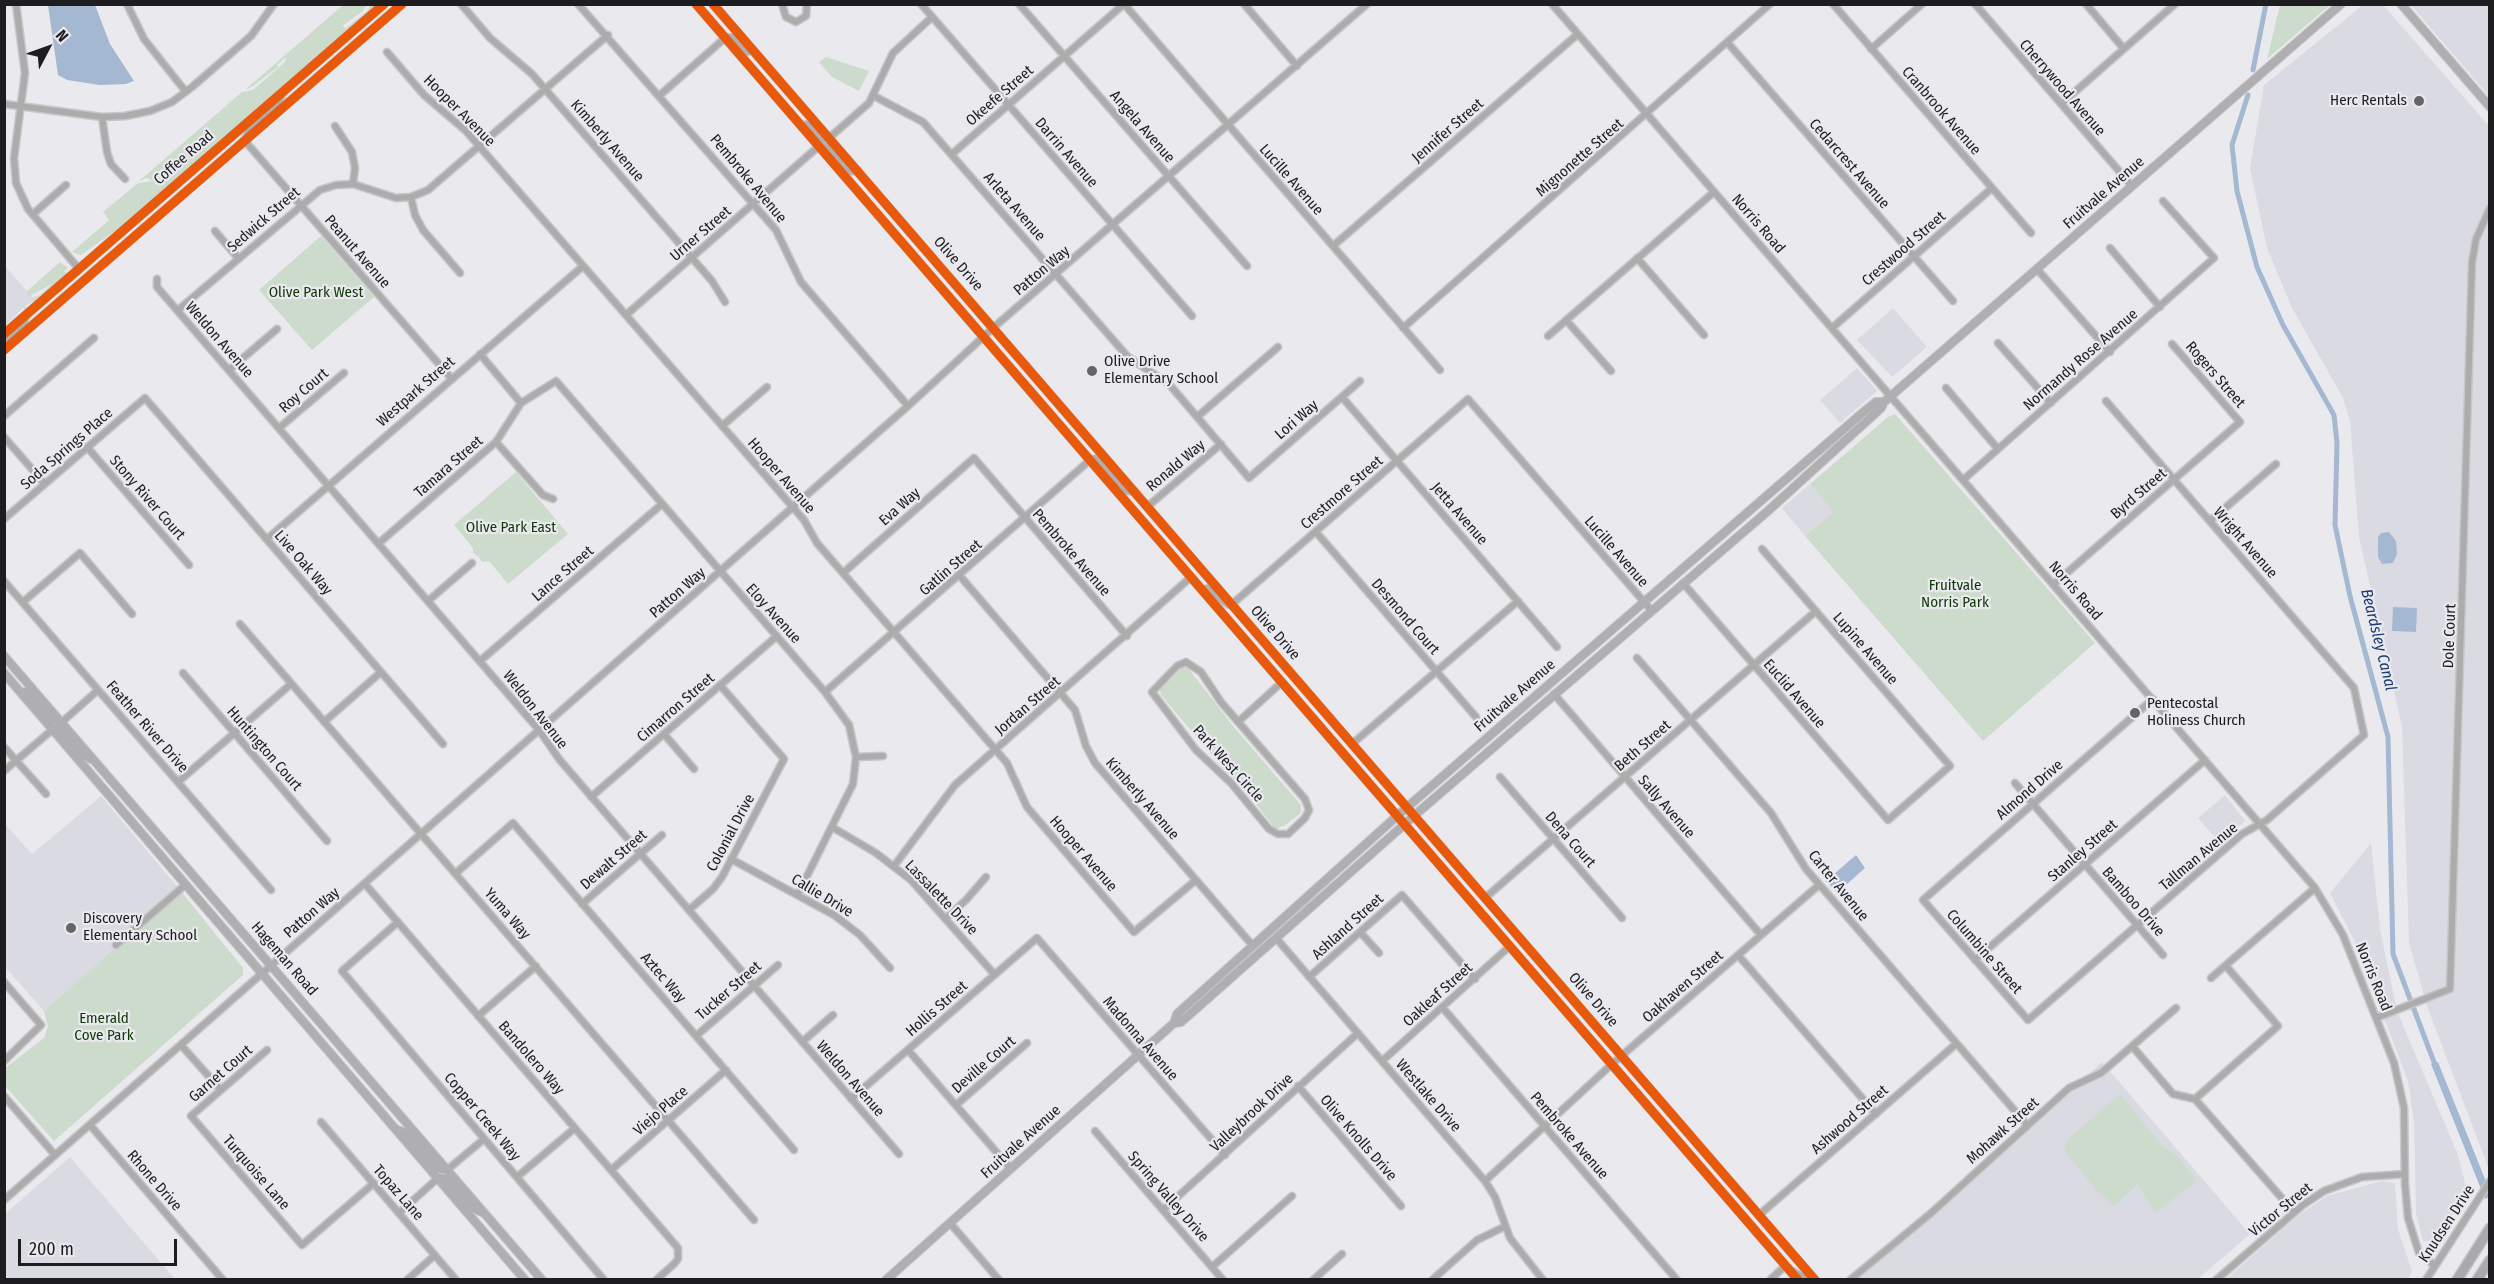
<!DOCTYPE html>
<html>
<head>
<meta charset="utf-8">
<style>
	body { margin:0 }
	#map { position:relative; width:2494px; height:1284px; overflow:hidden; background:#eaeaee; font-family:"Fira Sans Condensed",sans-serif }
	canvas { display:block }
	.frame { position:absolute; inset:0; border:6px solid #1d1d1f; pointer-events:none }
	.north { position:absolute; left:18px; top:18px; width:60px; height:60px; -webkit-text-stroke:4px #e9e9ef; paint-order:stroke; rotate:49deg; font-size:16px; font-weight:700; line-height:24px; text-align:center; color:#1d1d1f }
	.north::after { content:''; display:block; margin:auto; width:21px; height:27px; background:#1d1d1f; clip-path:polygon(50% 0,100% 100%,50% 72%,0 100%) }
	.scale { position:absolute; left:18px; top:1239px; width:159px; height:27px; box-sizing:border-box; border:3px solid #1d1d1f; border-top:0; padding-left:8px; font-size:18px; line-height:21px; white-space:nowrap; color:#1d1d1f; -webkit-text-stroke:4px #e9e9ef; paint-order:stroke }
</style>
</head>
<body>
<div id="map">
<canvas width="2494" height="1284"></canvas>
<div class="frame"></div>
<div class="north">N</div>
<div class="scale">200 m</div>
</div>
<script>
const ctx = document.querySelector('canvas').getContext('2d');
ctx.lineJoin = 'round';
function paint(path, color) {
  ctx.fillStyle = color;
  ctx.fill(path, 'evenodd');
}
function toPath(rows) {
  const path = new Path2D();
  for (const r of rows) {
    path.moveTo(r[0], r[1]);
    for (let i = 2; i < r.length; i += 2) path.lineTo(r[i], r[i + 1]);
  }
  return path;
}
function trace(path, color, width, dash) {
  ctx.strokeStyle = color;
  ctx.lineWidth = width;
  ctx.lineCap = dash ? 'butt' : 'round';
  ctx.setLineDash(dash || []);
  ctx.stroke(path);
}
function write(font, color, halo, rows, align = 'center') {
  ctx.font = font + ' "Fira Sans Condensed",sans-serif';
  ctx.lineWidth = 4.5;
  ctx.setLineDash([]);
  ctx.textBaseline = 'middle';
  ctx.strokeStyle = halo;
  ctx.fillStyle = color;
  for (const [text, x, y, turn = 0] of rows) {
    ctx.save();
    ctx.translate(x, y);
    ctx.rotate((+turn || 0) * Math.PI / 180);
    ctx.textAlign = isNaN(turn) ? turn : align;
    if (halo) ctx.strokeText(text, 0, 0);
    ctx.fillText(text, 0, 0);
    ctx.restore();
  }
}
paint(toPath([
	[2363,5,2383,5,2489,126,2488,1167,2427,1006,2409,943,2402,727,2359,537,2350,421,2343,398,2292,308,2267,248,2250,168,2264,85],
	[2411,5,2489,5,2489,96],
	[4,265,35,300,25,306,4,327],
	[1893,308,1927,347,1892,377,1857,340],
	[1857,368,1877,391,1840,423,1820,400],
	[1810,484,1833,512,1805,536,1782,508],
	[2225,795,2245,821,2220,843,2198,818],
	[101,796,180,890,44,1011,5,967,4,823,32,854],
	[2371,843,2380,929,2397,1011,2458,1155,2467,1191,2438,1239,2423,1242,2416,1213,2414,1122,2408,1081,2354,940,2330,893],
	[2102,1062,2250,1234,2198,1279,1855,1280],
	[70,1157,175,1279,5,1279,5,1214],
	[2382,1181,2395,1183,2398,1229,2412,1271,2408,1279,2226,1279,2299,1215,2327,1196]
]), '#dadae3');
paint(toPath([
	[343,5,366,5,363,11,342,26,346,28,368,10,370,5,377,5,126,223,81,255,72,252,109,220,103,212,138,183,153,181,147,178,139,181,242,92,253,90,285,62,286,57,277,65,278,67,250,88,246,89],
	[2280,5,2330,5,2267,59],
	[826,57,869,71,859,91,832,77,819,62],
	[321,236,374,297,312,350,259,290],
	[60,262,68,268,64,271,68,274,27,309,25,309,22,305,27,308,33,303,32,298,40,295,52,284,28,297,27,291],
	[1895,414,2095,643,1983,741,1805,536,1833,512,1810,484,1888,417],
	[516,472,568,534,508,584,489,561,482,562,479,557,473,553,473,548,454,525],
	[1183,667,1188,668,1233,726,1301,805,1301,813,1284,826,1275,829,1247,792,1221,766,1161,695,1160,689],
	[180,890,243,968,243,975,54,1141,5,1086,4,1069,44,1038,48,1026,44,1011],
	[2120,1094,2162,1146,2176,1155,2195,1178,2194,1183,2155,1213,2138,1184,2114,1206,2096,1190,2064,1150,2066,1141]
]), '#cddbcc');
paint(toPath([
	[48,5,95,5,110,44,134,81,126,84,100,85,67,80,58,75],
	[2389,532,2396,541,2397,554,2393,563,2382,564,2378,557,2378,537,2381,533],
	[2393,607,2417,608,2416,632,2392,631],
	[1856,855,1865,868,1837,893,1826,881],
	[2438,1062,2489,1189,2489,1197,2485,1199,2431,1064]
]), '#a5b8d2');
trace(toPath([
	[2253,70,2266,4],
	[2248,95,2232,145,2237,191,2257,267,2283,325,2334,415,2337,443,2335,525,2350,596,2388,737,2393,954,2437,1070]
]), '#a5b8d2', 5);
const minor = toPath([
	[16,4,25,73,14,158,16,183,28,209,79,269],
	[127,4,144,39,186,92],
	[461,4,490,38,532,74,712,281,725,302],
	[578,4,776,230,801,282,908,406],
	[782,4,786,17,796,22,806,16,807,4],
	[921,4,1192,316],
	[1019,4,1247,266],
	[1244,4,1297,66],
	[1552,4,2315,888,2343,935,2394,1063,2404,1108,2405,1184,2408,1218,2419,1253,2434,1265],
	[1833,4,2031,233],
	[1975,4,2132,186],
	[2086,4,2124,49],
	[1727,42,1953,301],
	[1871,49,1922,4],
	[387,52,424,95,466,131,804,520,817,543,1007,763,1027,807,1134,932,1196,880],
	[283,93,278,104,248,131,245,141,451,378],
	[660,95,725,38],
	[874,96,923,122,1128,357,1169,384,1249,478,1360,381],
	[4,104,102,117,125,116,150,111,172,102,192,87,251,36,274,4],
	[2061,104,2175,4],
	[102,117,107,152,111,164,125,179],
	[335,126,352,152,355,168,353,184],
	[829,138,869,103,893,53,932,17],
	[952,154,1124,4,1440,370],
	[411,197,415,215,423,230,460,273],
	[33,214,66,185],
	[215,231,238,258],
	[1333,246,1578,34],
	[2110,248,2160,307],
	[1637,258,1704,335],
	[2037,269,2110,352],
	[157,279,157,287,539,730,559,759,899,1154],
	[178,310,320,190,336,185,353,184,396,198,411,197,428,190,608,35],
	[626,315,819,146],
	[1566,320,1611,371],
	[1403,328,1770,4],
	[1832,328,1992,188],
	[1548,336,1714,192],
	[1998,343,2051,403],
	[480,354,521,403],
	[229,370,277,329],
	[1946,388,1998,449],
	[1342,397,1557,647],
	[2106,401,2354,688,2364,735,2267,820,2242,834,2028,1020,1923,900,2153,699],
	[4,416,94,338],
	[1197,417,1278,347],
	[722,426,767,387],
	[279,428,344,373],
	[4,437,45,484],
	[496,442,543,495,553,499],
	[87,447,189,565],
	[1963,480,2214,258,2163,201],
	[1147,507,1221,444],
	[4,519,145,398,443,744],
	[2210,521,2276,464],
	[1316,532,1476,717],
	[267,539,583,266],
	[379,543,496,442,521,403,556,381,825,692,849,725,856,757,853,784,798,894],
	[843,573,974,458,1127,636],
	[960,576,1075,710,1086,746,1095,763,1253,946],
	[4,581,271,890],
	[1683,583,1888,820,1950,766,1762,549],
	[2054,584,2240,422,2172,344],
	[428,601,472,563],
	[23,602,80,553,132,614],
	[1231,605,1468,399,1652,611],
	[240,624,754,1220],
	[1637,658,1771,813,1806,869,2027,1125],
	[480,661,662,504],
	[1186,662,1201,672,1221,702,1305,799,1309,810,1305,818,1288,834,1278,834,1269,829,1231,783,1196,750,1152,692,1177,666,1186,662],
	[183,673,327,841],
	[825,692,1090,460],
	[1554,694,1761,935],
	[62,722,98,690],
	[324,722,381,672],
	[1238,722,1282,682],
	[664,734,694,769],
	[1352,744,1518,601],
	[4,747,46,794],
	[856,757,883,756],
	[4,771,52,730],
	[1500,777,1622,918],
	[178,782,291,684],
	[2015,783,2163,955],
	[591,797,777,636],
	[832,827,876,853,911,880,995,975],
	[731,859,834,915,860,935,890,968],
	[894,866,955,785,1191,577],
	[456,873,513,823,794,1150],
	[365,884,678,1248,678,1259,674,1264,656,1280],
	[1485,898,1816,611],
	[582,904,662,835],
	[689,910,713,889,722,877,784,759,720,685],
	[946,918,966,900,986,877],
	[398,922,342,971,604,1280],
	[1360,932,1379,953],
	[1276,938,1485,1181,1495,1197,1510,1238,1543,1280],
	[116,945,185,885],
	[1738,955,1876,1114],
	[1975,960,2205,760],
	[1309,977,1402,895,1475,979],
	[2211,978,2315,888],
	[4,982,41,1025,4,1061],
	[1442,1007,1677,1280],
	[478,1016,536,966],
	[2376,1018,2450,989,2472,263,2476,239,2490,208],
	[696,1036,778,965],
	[802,1042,833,1015],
	[181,1045,221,1090],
	[2132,1046,2173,1094,2195,1099],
	[267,1050,191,1116,302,1245,374,1183],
	[908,1050,1011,1169],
	[1382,1061,1510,946],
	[1298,1086,1401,1206],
	[4,1096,55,1155],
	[851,1099,1037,938,1225,1155],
	[2195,1099,2278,1026,2226,966],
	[2195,1099,2294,1212],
	[956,1105,1027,1043],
	[321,1122,456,1280],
	[90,1125,223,1280],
	[1095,1131,1223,1280],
	[447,1170,484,1139],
	[611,1170,726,1070],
	[517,1177,575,1128],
	[1485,1181,1612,1064,1819,885],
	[4,1200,908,406,993,328,1367,4],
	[1163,1210,1358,1033],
	[399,1213,438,1178],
	[1759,1215,1956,1044],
	[950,1223,999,1280],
	[1212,1267,1292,1196],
	[407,1280,435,1255],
	[1313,1280,1342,1254],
	[1432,1280,1477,1240,1504,1227],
	[1770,1280,1785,1266],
	[1850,1280,1930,1214,2069,1088,2101,1073,2176,1008],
	[2216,1280,2303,1205,2324,1191,2362,1177,2405,1174],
	[2426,1280,2490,1181]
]);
const major = toPath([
	[696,4,1798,1280],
	[713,4,1815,1280],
	[2401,4,2490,107],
	[725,38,733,38,748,51],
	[806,125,821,138,829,138],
	[819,146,828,147,847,170,858,171],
	[4,334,384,4],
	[4,343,23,326,25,316],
	[4,350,402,4],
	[1090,460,1097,459,1125,490,1134,491],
	[1207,589,1229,604],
	[4,656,542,1280],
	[4,673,525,1280],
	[25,692,53,720,62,722],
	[52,730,60,728,83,755,91,759],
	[1174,1023,1177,1014,1397,816,1860,415,1876,402,1884,402],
	[398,1130,410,1135,438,1168,447,1170],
	[438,1178,447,1179,475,1209,484,1213],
	[1791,1271,1806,1280],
	[886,1280,1174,1023,1181,1022,1197,1008,1415,815,1769,510,1881,408,1884,402,2341,4]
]);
const highway = toPath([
	[2457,1280,2490,1228],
	[2477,1280,2490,1260]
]);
trace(minor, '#c6c6c8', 9);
trace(major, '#c6c6c8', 10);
trace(highway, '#c6c6c8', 12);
trace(minor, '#adacad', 6);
trace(major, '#afaeb0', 8);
trace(highway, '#aaa9ab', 9);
trace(toPath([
	[696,4,1798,1280],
	[713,4,1815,1280],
	[4,334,384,4],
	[4,350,402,4]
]), '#e8590c', 9);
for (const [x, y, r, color] of [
	[2419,101,6,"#656567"],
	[1092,371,6,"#656567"],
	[2135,713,6,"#656567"],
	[71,928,6,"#656567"]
]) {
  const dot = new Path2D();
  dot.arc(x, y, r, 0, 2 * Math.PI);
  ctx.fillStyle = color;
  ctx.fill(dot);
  trace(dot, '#e9e9ef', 2);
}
write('15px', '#1d1d1f', '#e9e9ef', [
	["Cherrywood Avenue",2062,88,49],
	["Okeefe Street",1000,96,-41],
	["Hooper Avenue",459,111,45],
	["Cranbrook Avenue",1941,111,49],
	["Angela Avenue",1142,127,49],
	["Jennifer Street",1448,131,-41],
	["Kimberly Avenue",607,141,49],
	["Darrin Avenue",1066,153,49],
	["Coffee Road",184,158,-41],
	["Mignonette Street",1580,158,-41],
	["Cedarcrest Avenue",1849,164,49],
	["Pembroke Avenue",748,179,50],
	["Lucille Avenue",1291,180,49],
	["Fruitvale Avenue",2104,193,-41],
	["Arleta Avenue",1014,207,49],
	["Sedwick Street",264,220,-41],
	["Norris Road",1758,224,49],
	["Urner Street",701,234,-41],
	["Crestwood Street",1904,249,-41],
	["Peanut Avenue",357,252,49],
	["Olive Drive",958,264,49],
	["Patton Way",1042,271,-40],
	["Weldon Avenue",219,340,49],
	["Normandy Rose Avenue",2081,360,-41],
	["Rogers Street",2215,375,49],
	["Roy Court",304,391,-41],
	["Westpark Street",416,392,-41],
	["Lori Way",1297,420,-41],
	["Soda Springs Place",67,449,-41],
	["Ronald Way",1176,466,-40],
	["Tamara Street",449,467,-41],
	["Hooper Avenue",781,476,49],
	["Crestmore Street",1342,493,-41],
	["Byrd Street",2139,494,-41],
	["Stony River Court",147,498,49],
	["Eva Way",900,507,-41],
	["Jetta Avenue",1459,514,49],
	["Wright Avenue",2245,543,49],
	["Lucille Avenue",1616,552,49],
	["Pembroke Avenue",1071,553,49],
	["Live Oak Way",303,563,49],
	["Gatlin Street",951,568,-41],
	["Lance Street",563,574,-41],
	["Norris Road",2075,591,49],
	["Patton Way",678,593,-41],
	["Eloy Avenue",773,614,48],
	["Desmond Court",1405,617,49],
	["Olive Drive",1275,633,49],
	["Dole Court",2450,636,-88],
	["Lupine Avenue",1865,649,49],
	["Euclid Avenue",1794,694,49],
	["Fruitvale Avenue",1515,696,-41],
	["Jordan Street",1028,706,-41],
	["Cimarron Street",676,708,-41],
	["Weldon Avenue",535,710,52],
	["Feather River Drive",147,727,49],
	["Beth Street",1643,746,-41],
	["Huntington Court",264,749,49],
	["Park West Circle",1228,764,48],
	["Almond Drive",2030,790,-41],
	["Kimberly Avenue",1142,799,49],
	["Sally Avenue",1666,807,49],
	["Colonial Drive",731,833,-62],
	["Dena Court",1570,840,49],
	["Stanley Street",2083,851,-41],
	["Hooper Avenue",1083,854,49],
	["Tallman Avenue",2199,857,-40],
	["Dewalt Street",614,860,-41],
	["Carter Avenue",1838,886,51],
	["Callie Drive",822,896,31],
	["Lassalette Drive",941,898,46],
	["Bamboo Drive",2133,902,49],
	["Patton Way",312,913,-41],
	["Yuma Way",507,914,49],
	["Ashland Street",1348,927,-42],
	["Columbine Street",1984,952,49],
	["Hageman Road",284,959,49],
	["Norris Road",2373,977,68],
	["Aztec Way",663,978,49],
	["Oakhaven Street",1683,987,-41],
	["Tucker Street",729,991,-41],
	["Oakleaf Street",1438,995,-42],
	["Olive Drive",1593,1000,49],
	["Hollis Street",937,1009,-41],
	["Madonna Avenue",1140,1039,49],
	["Bandolero Way",531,1058,49],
	["Deville Court",984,1065,-41],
	["Garnet Court",221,1074,-41],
	["Weldon Avenue",850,1079,49],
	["Westlake Drive",1428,1096,49],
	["Viejo Place",661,1111,-41],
	["Valleybrook Drive",1252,1113,-43],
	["Copper Creek Way",482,1117,50],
	["Ashwood Street",1850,1120,-41],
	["Mohawk Street",2003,1131,-42],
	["Pembroke Avenue",1569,1136,49],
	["Olive Knolls Drive",1358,1138,49],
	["Fruitvale Avenue",1021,1142,-42],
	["Turquoise Lane",256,1173,49],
	["Rhone Drive",154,1181,49],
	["Topaz Lane",398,1193,49],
	["Spring Valley Drive",1168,1197,49],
	["Victor Street",2281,1210,-39],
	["Knudsen Drive",2447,1224,-57]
]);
write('15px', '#1d1d1f', '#e9e9ef', [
	["Herc Rentals",2407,101,"right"],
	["Olive Drive",1104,362],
	["Elementary School",1104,379],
	["Pentecostal",2147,704],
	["Holiness Church",2147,721],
	["Discovery",83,919],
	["Elementary School",83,936]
], 'left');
write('15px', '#0e3905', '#e9e9ef', [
	["Olive Park West",316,293],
	["Olive Park East",511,528],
	["Fruitvale",1955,586],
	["Norris Park",1955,603],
	["Emerald",104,1019],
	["Cove Park",104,1036]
]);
write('italic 16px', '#1a3c6b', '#e9e9ef', [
	["Beardsley Canal",2378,640,76]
]);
</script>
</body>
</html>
